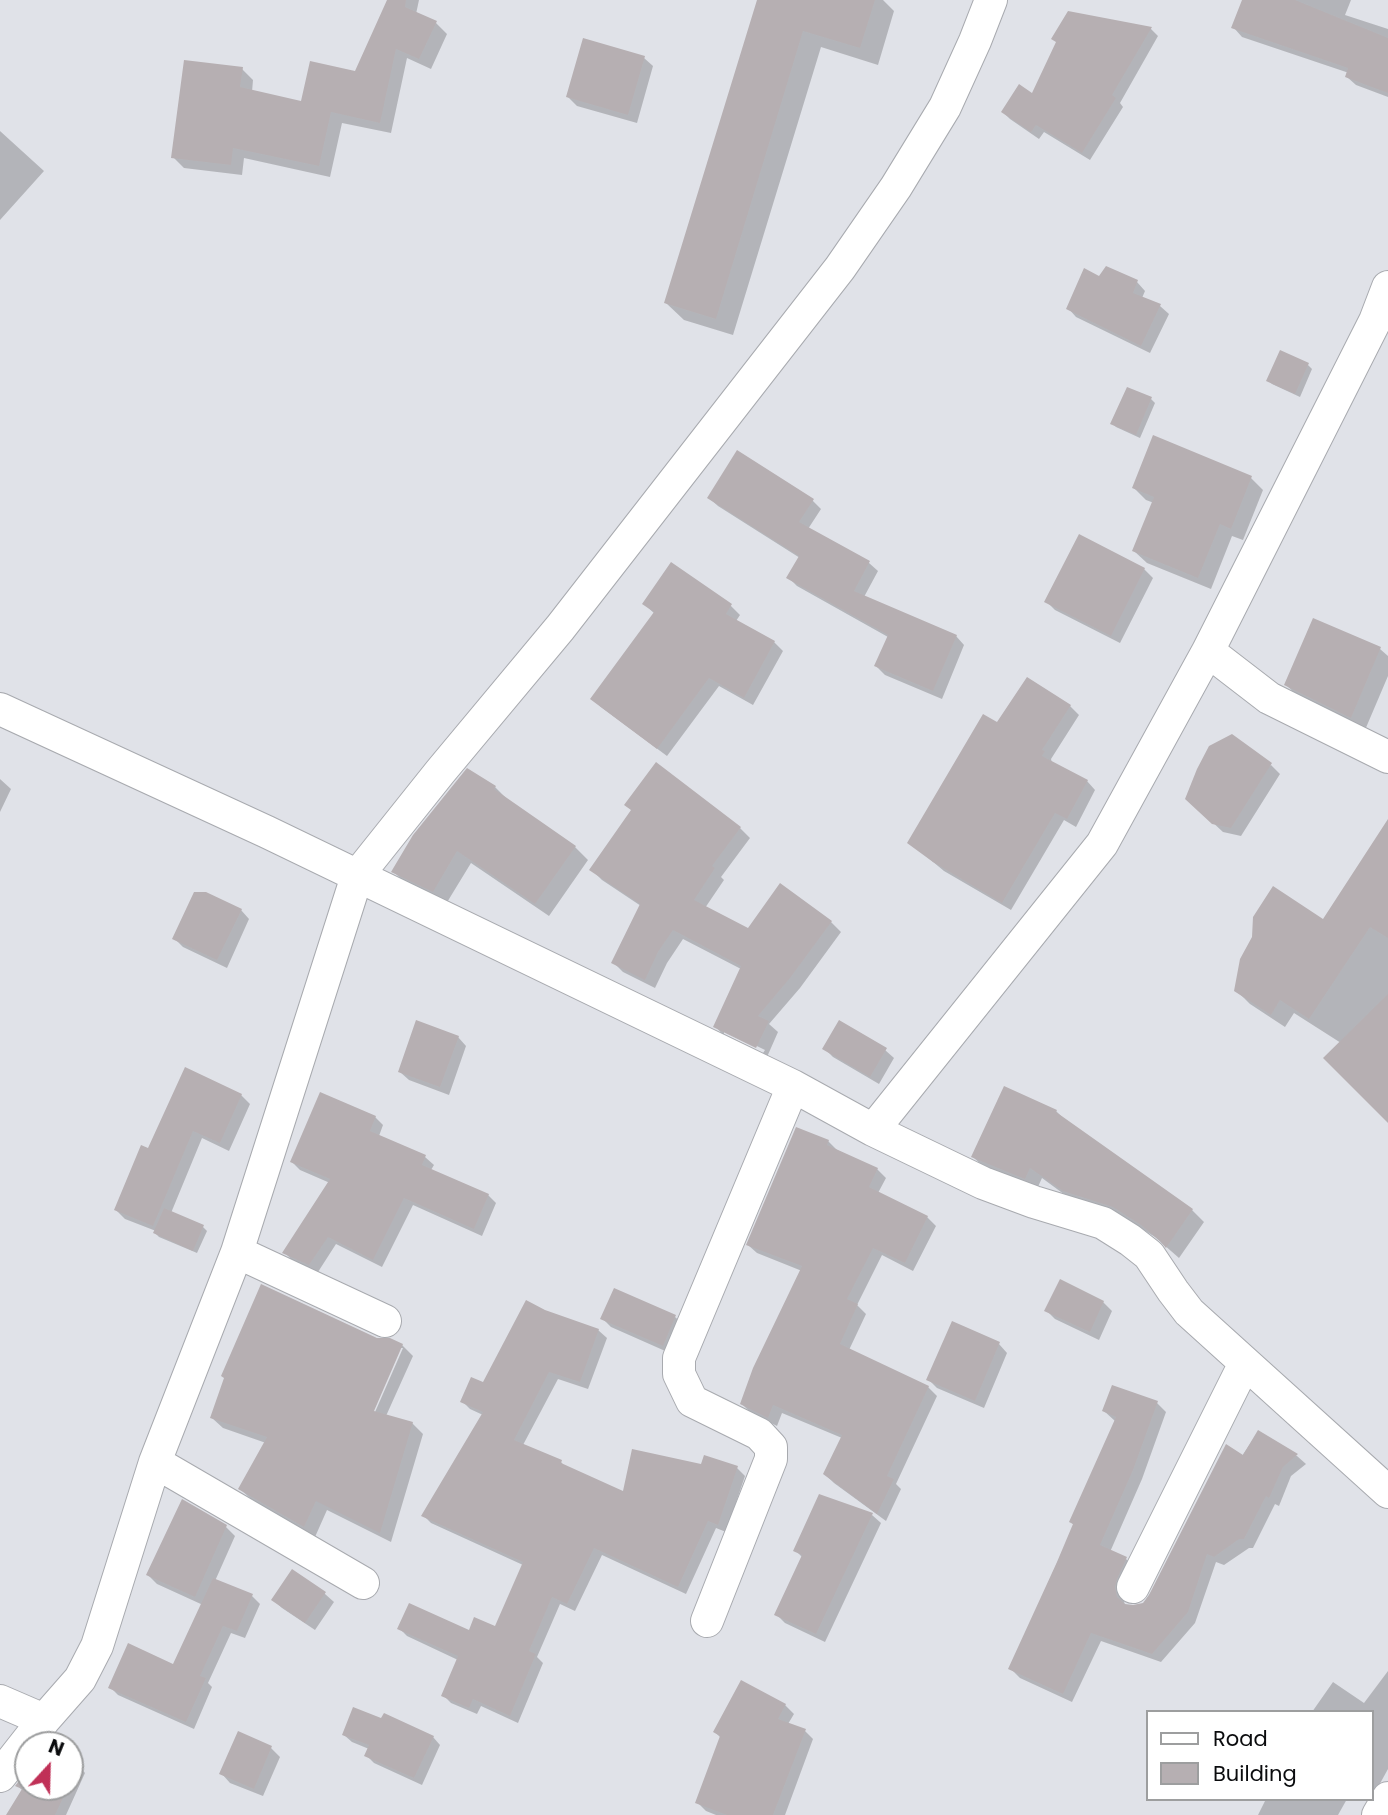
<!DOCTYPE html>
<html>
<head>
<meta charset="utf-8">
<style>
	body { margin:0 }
	#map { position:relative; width:1388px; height:1815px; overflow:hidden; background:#e0e2e8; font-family:Poppins,sans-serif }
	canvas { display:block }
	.legend { position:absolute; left:1146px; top:1710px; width:228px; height:91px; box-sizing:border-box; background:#fff; border:2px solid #9d9e9f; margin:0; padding:9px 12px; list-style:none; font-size:21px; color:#0b0c0e }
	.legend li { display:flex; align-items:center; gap:14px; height:35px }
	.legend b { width:35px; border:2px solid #9d9e9f }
	.north { position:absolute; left:14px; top:1731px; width:70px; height:70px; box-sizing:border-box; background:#fff; border:2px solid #9d9e9f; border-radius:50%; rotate:22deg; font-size:19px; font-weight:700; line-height:28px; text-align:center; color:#0b0c0e }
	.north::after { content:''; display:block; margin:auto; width:24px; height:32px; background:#c03057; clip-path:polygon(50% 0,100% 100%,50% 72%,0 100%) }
</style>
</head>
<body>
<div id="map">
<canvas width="1388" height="1815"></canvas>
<ul class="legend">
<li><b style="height:9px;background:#fff"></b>Road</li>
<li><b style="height:19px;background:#b6afb2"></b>Building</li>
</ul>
<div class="north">N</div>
</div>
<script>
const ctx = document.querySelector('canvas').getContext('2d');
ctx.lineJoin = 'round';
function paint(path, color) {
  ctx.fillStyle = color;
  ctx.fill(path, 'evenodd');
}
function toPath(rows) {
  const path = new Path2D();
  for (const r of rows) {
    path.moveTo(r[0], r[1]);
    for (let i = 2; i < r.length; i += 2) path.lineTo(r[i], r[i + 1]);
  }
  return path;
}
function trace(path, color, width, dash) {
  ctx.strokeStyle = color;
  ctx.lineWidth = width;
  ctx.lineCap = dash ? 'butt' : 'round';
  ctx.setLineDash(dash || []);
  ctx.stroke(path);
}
paint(toPath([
	[389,0,419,0,416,14,436,23,447,34,431,69,407,58,391,133,342,123,330,177,244,158,242,175,184,168,173,157,242,69,253,80,252,92,302,103,356,73],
	[759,0,883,0,894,11,878,65,821,47,733,335,684,320,666,303],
	[1244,0,1351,0,1345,15,1388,29,1388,97,1356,85,1347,77,1349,73,1242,37,1234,28],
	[1069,13,1151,29,1158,36,1120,103,1123,107,1090,160,1044,132,1039,139,1010,119,1003,112,1032,95,1058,43],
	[644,58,653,66,637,123,577,106,568,97],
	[0,131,44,171,0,220],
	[1099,279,1137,282,1145,291,1142,298,1160,306,1169,314,1150,353,1076,317,1068,308],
	[1308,365,1312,369,1300,397,1272,384,1268,380],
	[1151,399,1155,403,1140,438,1116,427,1112,423],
	[1251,478,1263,490,1243,540,1232,536,1211,589,1147,563,1134,551,1154,503,1146,500,1134,488],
	[709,498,812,500,821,509,808,529,869,563,878,571,864,597,956,636,964,645,942,699,885,675,876,666,888,637,797,586,788,577,800,558,718,506],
	[671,564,731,606,740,615,736,621,774,642,783,651,753,705,719,686,667,756,601,707,592,698,655,614,644,604],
	[1144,569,1153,578,1120,643,1055,610,1046,601],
	[1314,621,1380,649,1388,656,1388,676,1365,730,1300,698,1286,685],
	[1027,679,1070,706,1079,715,1051,759,1052,763,1087,781,1095,790,1076,827,1064,820,1011,910,944,871,909,842,998,725],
	[1271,765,1280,774,1241,836,1223,832,1196,807],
	[467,771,495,787,509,801,575,847,588,860,549,916,471,863,446,904,407,885,393,871],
	[0,779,11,789,0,812],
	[1388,822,1388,1121,1341,1043,1294,1013,1285,1027,1250,1004,1236,990,1324,921],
	[740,828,750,838,721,877,724,880,705,908,749,930,780,885,831,922,841,932,800,988,769,1024,778,1032,767,1057,725,1037,715,1026,741,969,683,939,667,963,655,988,623,972,613,962,641,906,602,880,592,870],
	[724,1030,765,1050,763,1053,724,1034],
	[241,910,249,919,227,968,183,947,174,938],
	[458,1037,466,1046,449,1095,409,1080,400,1072],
	[824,1048,885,1050,894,1058,879,1084,833,1057],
	[241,1095,250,1104,229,1151,202,1138,171,1213,203,1227,207,1231,197,1253,159,1237,155,1233,156,1231,125,1219,116,1210,148,1150],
	[1056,1111,1066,1121,1192,1210,1204,1222,1179,1258,1155,1237,1126,1219,1076,1203,1042,1178,1037,1189,985,1168,973,1157],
	[375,1117,383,1125,379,1136,425,1157,434,1165,431,1170,488,1195,496,1203,482,1236,413,1205,382,1267,336,1244,318,1272,292,1260,284,1252,330,1183,300,1170,292,1162],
	[828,1141,837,1150,877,1169,886,1178,878,1193,927,1217,936,1226,913,1271,882,1255,857,1305,866,1314,849,1350,928,1387,937,1396,896,1484,901,1489,886,1521,834,1483,825,1474,842,1438,782,1413,777,1426,751,1413,742,1404,802,1271,757,1253,748,1245],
	[1103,1302,1112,1311,1099,1340,1055,1319,1046,1310],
	[544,1312,598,1330,607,1338,588,1389,558,1379,523,1445,561,1462,566,1468,624,1493,702,1466,737,1468,745,1476,726,1532,716,1528,686,1594,602,1555,575,1611,560,1604,537,1657,543,1663,518,1723,481,1706,477,1714,451,1703,443,1695,458,1660,407,1636,399,1628,470,1633,496,1628,523,1565,431,1523,423,1515,483,1415,470,1409,462,1401,484,1384],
	[675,1317,684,1325,672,1354,611,1327,602,1318],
	[377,1339,402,1345,413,1356,386,1416,412,1423,423,1434,391,1542,327,1510,315,1537,251,1499,240,1489,266,1443,223,1428,212,1418],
	[399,1348,403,1348,372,1419,368,1418],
	[999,1344,1007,1353,984,1408,937,1388,928,1379],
	[1157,1403,1166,1412,1142,1479,1110,1552,1126,1559,1135,1568,1123,1598,1125,1605,1133,1607,1143,1604,1258,1432,1297,1456,1306,1464,1291,1476,1279,1506,1275,1504,1253,1548,1249,1548,1224,1565,1216,1562,1195,1623,1161,1662,1101,1641,1072,1702,1020,1678,1010,1668,1074,1525,1071,1522,1115,1421,1104,1411],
	[183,1501,226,1527,235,1536,215,1581,252,1596,260,1604,245,1638,231,1633,208,1683,212,1687,194,1729,118,1695,110,1687,174,1666,203,1605,157,1584,148,1575],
	[872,1515,881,1523,825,1642,785,1623,776,1614,803,1558,795,1550],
	[292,1571,325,1594,334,1602,315,1630,282,1608,273,1600],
	[1388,1671,1388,1769,1372,1798,1372,1712,1312,1712,1333,1682,1364,1703],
	[785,1705,794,1714,788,1724,805,1731,813,1739,785,1815,716,1815,706,1811,697,1802,721,1738,715,1732],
	[239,1734,271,1748,280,1757,263,1796,230,1783,222,1774],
	[344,1735,433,1737,440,1745,422,1785,374,1763,366,1755,369,1749,352,1742],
	[70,1761,78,1765,85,1773,66,1815,8,1815,23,1791,18,1786,28,1773,28,1787,70,1787],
	[1266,1799,1347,1799,1338,1815,1258,1815]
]), '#0003');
paint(toPath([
	[387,0,406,0,405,7,437,21,419,59,396,49,380,123,331,112,319,166,233,148,231,165,171,158,184,60,243,67,240,87,301,101,310,61,355,71],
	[757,0,875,0,860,48,803,31,716,319,664,303],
	[1242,0,1295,0,1388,38,1388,93,1345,77,1348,68,1231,28],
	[1068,11,1152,27,1112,95,1116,98,1082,153,1036,125,1031,132,1001,112,1019,84,1032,93,1056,42,1051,39],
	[583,38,645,56,628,115,566,97],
	[1106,266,1138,280,1133,293,1161,304,1141,346,1066,309,1084,268,1099,276],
	[1280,350,1309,363,1295,394,1266,381],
	[1127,387,1152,397,1136,435,1110,424],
	[1153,435,1252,476,1231,529,1220,524,1198,578,1132,551,1154,497,1132,488],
	[737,450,814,499,799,522,870,561,854,591,957,635,933,691,874,666,888,635,786,578,799,556,707,498],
	[1079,534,1145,568,1111,636,1044,602],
	[671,562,732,604,726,614,775,641,744,698,709,678,657,749,590,699,654,612,642,604],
	[1313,618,1381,647,1351,718,1284,685],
	[1027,677,1071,705,1042,750,1045,751,1042,756,1088,780,1067,819,1055,813,1002,903,933,862,907,843,983,714,997,722],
	[1232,734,1272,763,1231,828,1212,824,1185,799,1197,769,1209,746],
	[656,762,741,827,712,866,715,868,694,900,748,928,780,883,832,921,790,978,758,1016,769,1021,756,1048,713,1027,741,966,673,930,658,952,645,980,611,963,640,904,589,870,631,810,624,805],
	[467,768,496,786,494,789,576,846,535,904,457,851,433,892,391,872,413,835],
	[1388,819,1388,938,1370,927,1309,1019,1280,1000,1271,1015,1234,991,1240,959,1252,937,1253,917,1273,886,1323,919],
	[194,892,206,892,242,909,217,960,172,939],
	[1388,994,1388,1123,1323,1058],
	[416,1020,459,1036,440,1087,398,1072],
	[839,1020,887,1048,870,1077,822,1049],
	[185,1067,242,1094,220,1143,193,1131,153,1226,114,1210,141,1145,148,1148],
	[1004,1086,1057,1110,1056,1112,1193,1209,1166,1248,1160,1241,1141,1225,1113,1207,1063,1191,1030,1168,1025,1179,971,1157],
	[320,1092,376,1116,370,1131,426,1155,422,1165,489,1194,474,1229,404,1198,373,1260,328,1237,309,1265,282,1253,330,1179,290,1162],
	[796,1127,829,1140,827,1145,878,1168,869,1187,928,1216,905,1263,873,1248,847,1299,858,1304,840,1344,929,1386,887,1476,894,1479,877,1514,823,1474,842,1435,773,1405,768,1418,740,1404,753,1368,802,1266,746,1245],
	[164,1208,204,1225,193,1251,153,1233],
	[1060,1279,1104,1301,1090,1332,1044,1311],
	[261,1284,377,1338,390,1338,403,1344,374,1411,413,1422,380,1533,316,1501,304,1527,238,1489,267,1437,210,1418,224,1378,221,1376],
	[614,1288,676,1315,663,1346,600,1319],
	[526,1300,545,1310,599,1329,580,1382,549,1372,514,1440,562,1460,561,1463,623,1491,632,1449,701,1464,704,1455,738,1466,718,1525,708,1521,678,1587,594,1548,567,1604,552,1597,529,1651,536,1654,510,1716,473,1699,469,1708,441,1696,458,1656,397,1629,409,1603,469,1630,474,1617,495,1626,523,1562,421,1516,483,1412,460,1402,471,1377,483,1382],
	[952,1321,1000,1342,975,1401,926,1380],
	[1112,1385,1158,1401,1133,1470,1100,1545,1127,1557,1117,1579,1115,1587,1117,1597,1125,1604,1133,1605,1143,1603,1149,1595,1226,1444,1243,1455,1258,1430,1298,1454,1283,1467,1269,1498,1266,1496,1244,1539,1239,1539,1214,1557,1207,1554,1188,1612,1152,1654,1091,1633,1063,1694,1008,1669,1057,1562,1073,1524,1069,1522,1116,1417,1102,1411],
	[819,1494,873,1513,816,1634,774,1615,802,1555,793,1551],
	[182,1499,227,1525,195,1597,146,1575],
	[292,1569,326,1592,305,1623,271,1600],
	[213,1578,253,1594,237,1631,223,1626,200,1676,206,1678,186,1722,108,1688,128,1643,173,1664],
	[741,1680,786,1704,778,1719,806,1729,773,1815,727,1815,695,1803,720,1736,713,1732],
	[353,1707,381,1718,384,1713,434,1736,414,1778,364,1756,369,1745,342,1735],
	[238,1731,272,1746,254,1789,219,1774],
	[28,1770,28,1787,68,1787,55,1815,6,1815,22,1789,15,1786]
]), '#b6afb2');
const minor = toPath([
	[1208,651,1269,698,1388,757],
	[0,709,267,832,793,1086,873,1130,1102,844,1208,651,1375,321,1388,287],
	[873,1130,983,1183,1034,1202,1103,1223,1130,1240,1149,1255,1173,1291,1189,1312,1388,1492],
	[237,1252,385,1321],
	[155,1462,363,1583],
	[1133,1587,1245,1363],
	[707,1621,771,1459,771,1447,759,1434,692,1401,679,1374,679,1358,793,1086],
	[0,1701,44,1720],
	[0,1776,44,1720,80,1679,97,1646,155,1462,237,1252,357,876,440,772,560,628,840,268,896,187,945,107,975,41,991,0],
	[1378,1815,1388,1798]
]);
trace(minor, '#a8aaaf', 34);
trace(minor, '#fff', 32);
</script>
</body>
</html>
